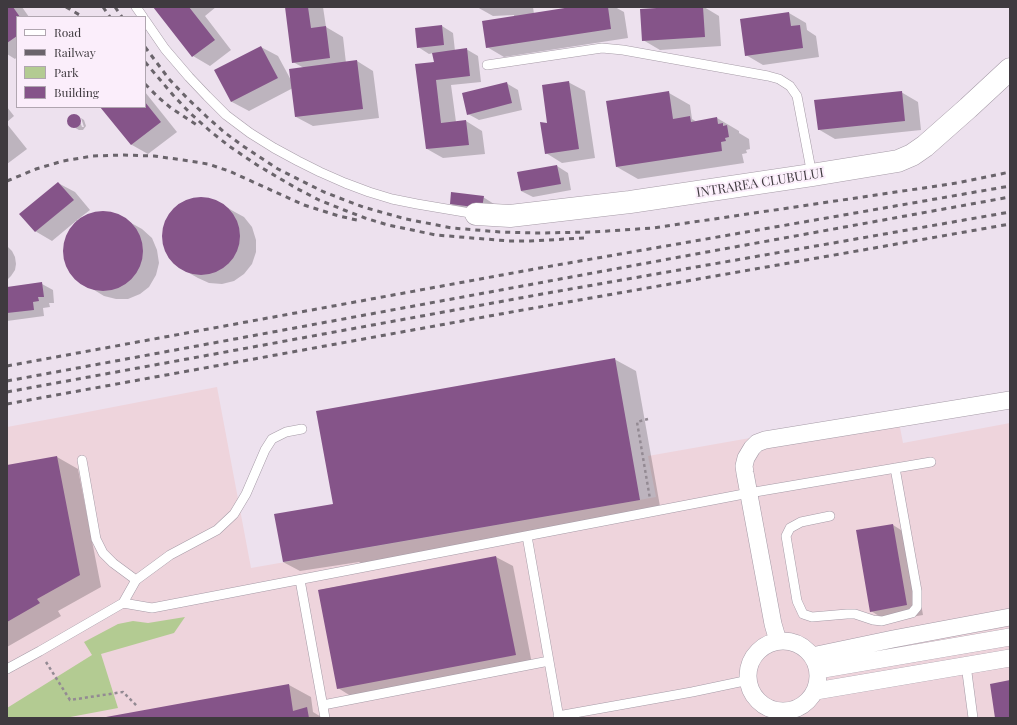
<!DOCTYPE html>
<html>
<head>
<meta charset="utf-8">
<style>
	body { margin:0 }
	#map { position:relative; width:1017px; height:725px; overflow:hidden; background:#ede1ee; font-family:"Playfair Display",serif }
	canvas { display:block }
	.frame { position:absolute; inset:0; border:8px solid #3f3a3f; pointer-events:none }
	.legend { position:absolute; left:16px; top:16px; width:130px; height:92px; box-sizing:border-box; background:#fbeefb; border:1px solid #b0a6b0; margin:0; padding:5px 7px; list-style:none; font-size:12px; color:#3f3a3f }
	.legend li { display:flex; align-items:center; gap:8px; height:20px }
	.legend b { width:20px; border:1px solid #b0a6b0 }
</style>
</head>
<body>
<div id="map">
<canvas width="1017" height="725"></canvas>
<div class="frame"></div>
<ul class="legend">
<li><b style="height:5px;background:#fff"></b>Road</li>
<li><b style="height:5px;background:#6a646b"></b>Railway</li>
<li><b style="height:11px;background:#b3cb92"></b>Park</li>
<li><b style="height:11px;background:#855489"></b>Building</li>
</ul>
</div>
<script>
const ctx = document.querySelector('canvas').getContext('2d');
ctx.lineJoin = 'round';
function paint(path, color) {
  ctx.fillStyle = color;
  ctx.fill(path, 'evenodd');
}
function toPath(rows) {
  const path = new Path2D();
  for (const r of rows) {
    if (r.length === 3) {
      path.moveTo(r[0] + r[2], r[1]);
      path.arc(r[0], r[1], r[2], 0, 2 * Math.PI);
      continue;
    }
    path.moveTo(r[0], r[1]);
    for (let i = 2; i < r.length; i += 2) path.lineTo(r[i], r[i + 1]);
  }
  return path;
}
function trace(path, color, width, dash) {
  ctx.strokeStyle = color;
  ctx.lineWidth = width;
  ctx.lineCap = dash ? 'butt' : 'round';
  ctx.setLineDash(dash || []);
  ctx.stroke(path);
}
function write(font, color, halo, rows, align = 'center') {
  ctx.font = font + ' "Playfair Display",serif';
  ctx.lineWidth = 4;
  ctx.setLineDash([]);
  ctx.textBaseline = 'middle';
  ctx.strokeStyle = halo;
  ctx.fillStyle = color;
  for (const [text, x, y, turn = 0] of rows) {
    ctx.save();
    ctx.translate(x, y);
    ctx.rotate((+turn || 0) * Math.PI / 180);
    ctx.textAlign = isNaN(turn) ? turn : align;
    if (halo) ctx.strokeText(text, 0, 0);
    ctx.fillText(text, 0, 0);
    ctx.restore();
  }
}
paint(toPath([
	[217,387,251,568,656,497,648,456,897,412,903,443,1010,423,1010,718,7,718,7,427,72,415]
]), '#eed4dc');
paint(toPath([
	[185,617,174,633,101,654,118,708,65,718,7,718,7,708,92,655,84,642,118,624,133,621,148,623]
]), '#b3cb92');
paint(toPath([
	[7,7,22,7,29,17,17,17,17,57,15,59,7,54],
	[154,7,216,7,205,16,231,50,210,66,193,56],
	[286,7,323,7,326,27,343,37,346,63,357,61,373,71,379,118,313,126,296,117,293,88,249,111,232,102,215,71,261,47,278,56,292,82,304,68,293,62],
	[477,7,533,7,534,14,577,7,615,7,624,12,628,38,504,57,487,47,514,17,514,15,493,16],
	[690,7,704,7,719,16,721,46,660,50,643,40],
	[789,13,806,23,807,30,816,36,819,57,763,65,746,55],
	[442,26,453,33,455,51,466,49,478,56,481,82,451,85,456,122,466,121,482,131,485,154,443,158,427,149,435,63,433,53,429,54,418,47],
	[568,82,585,91,595,158,562,163,546,153,549,124],
	[506,83,518,90,522,110,479,120,468,114],
	[145,92,177,132,148,154,132,145,102,107,145,107],
	[901,92,918,102,921,130,835,139,818,129],
	[669,93,690,105,692,119,697,122,717,118,739,131,739,133,749,139,750,149,746,150,747,153,742,154,744,163,638,179,617,167],
	[7,107,14,116,7,122],
	[74,116,79,117,78,117,82,127,84,127,81,118,84,120,86,126,83,130,79,130,70,125,69,122,71,117],
	[7,124,27,149,7,164],
	[557,166,568,173,571,190,533,197,521,191],
	[58,183,75,192,90,210,77,220,78,221,87,215,100,212,113,213,142,229,152,238,157,250,159,263,156,275,149,287,140,294,128,299,116,299,104,296,76,279,69,269,64,258,64,245,68,233,77,221,76,221,52,241,35,231],
	[483,197,494,204,493,214,462,210,451,204],
	[204,198,216,201,233,211,244,217,252,227,256,240,256,252,252,264,244,274,234,281,222,284,209,283,198,278,180,268,171,259,165,248,163,236,165,224,171,213,180,204,191,199],
	[7,246,12,251,15,257,16,264,15,270,11,276,7,280],
	[42,284,53,290,54,303,49,303,50,307,43,308,44,316,7,321,7,288],
	[614,359,636,371,661,512,364,565,359,562,300,571,283,562,334,505],
	[57,457,78,469,101,587,58,611,61,616,7,647,7,466],
	[893,525,909,535,923,615,887,621,871,611],
	[496,557,513,566,532,664,354,698,338,688,319,590],
	[289,685,311,697,313,712,323,718,108,718]
]), '#0003');
paint(toPath([
	[7,7,13,7,20,17,17,17,17,36,7,43],
	[153,7,189,7,215,40,192,57],
	[285,7,308,7,311,28,326,26,330,58,292,63],
	[571,7,608,7,611,29,486,48,482,21],
	[673,7,703,7,705,37,642,41,640,9],
	[789,12,791,26,800,25,803,48,745,56,740,19],
	[442,25,444,45,417,48,415,28],
	[261,46,278,78,231,102,214,70],
	[467,48,470,76,436,80,441,123,466,120,469,145,426,149,415,64,434,62,432,53],
	[357,60,363,109,295,117,289,69],
	[569,81,579,149,545,154,540,122,547,123,542,85],
	[507,82,512,103,467,115,462,93],
	[669,91,673,119,690,116,691,122,717,117,718,124,723,123,723,126,727,125,729,137,725,138,726,141,721,142,722,151,616,167,606,101],
	[902,91,905,121,818,130,814,100],
	[145,102,161,122,131,145,100,107,145,107],
	[74,121,7],
	[557,165,561,184,521,191,517,172],
	[58,182,74,200,35,232,19,214],
	[451,192,484,196,482,208,450,204],
	[201,236,39],
	[103,251,40],
	[42,282,44,297,38,297,39,301,33,302,34,310,7,313,7,287],
	[615,358,640,500,283,562,274,514,333,504,316,411],
	[57,456,80,575,37,599,40,603,7,622,7,465],
	[893,524,907,605,870,612,856,530],
	[496,556,516,655,337,689,318,590],
	[1010,680,1010,718,995,718,990,684],
	[289,684,293,711,307,707,309,718,107,718,106,717,183,703]
]), '#855489');
const lane = toPath([
	[136,7,143,17],
	[145,20,165,49,189,77,207,96,226,115,250,133,274,148,298,161,320,172,345,183,369,192,392,199,417,204,476,214],
	[487,65,602,48,623,50,768,76,779,79,790,86,797,96,812,175],
	[82,460,96,539,103,553,113,563,136,580],
	[830,516,801,522,790,528,786,536,797,601,803,614,812,617,847,614,855,614,873,620,882,621,912,613,917,607,917,591,895,468],
	[527,536,559,718],
	[300,580,325,718],
	[123,603,152,608,749,493,931,462],
	[966,665,973,718],
	[7,669,40,651,123,603,136,580,170,555,217,530,234,514,246,494,265,450,272,439,286,432,302,429],
	[323,705,549,661],
	[791,711,792,718],
	[558,716,692,692,749,680]
]);
const street = toPath([
	[783,676,35],
	[778,641,773,624,745,473,744,466,746,458,752,448,757,443,765,440,1010,400],
	[812,656,893,639,1010,617],
	[818,670,1010,637],
	[816,691,1010,658]
]);
const secondary = toPath([
	[476,214,510,216,630,202,812,175,898,161,912,155,925,146,968,108,1010,69]
]);
trace(lane, '#a69ba7', 10);
trace(street, '#a69ba7', 18);
trace(secondary, '#a69ba7', 23);
trace(toPath([
	[648,419,637,422,650,499],
	[46,662,70,700,123,692,138,707]
]), '#938a93', 2.5, [3, 3]);
trace(lane, '#fff', 9);
trace(street, '#fff', 17);
trace(secondary, '#fff', 22);
trace(toPath([
	[66,7,83,17],
	[103,7,110,17],
	[115,7,122,17],
	[145,47,169,79,187,98,206,116,224,132,243,146,278,169,324,192,363,207,406,219,452,228,500,232,540,233,592,232,653,228,957,183,1010,172],
	[145,62,173,95,190,113,210,131,229,146,257,165,296,188,319,200,344,210,365,218,388,225,436,235,509,241,530,241,584,238],
	[145,84,158,97,171,108,200,127],
	[7,181,36,169,63,161,93,156,124,155,154,156,183,160,208,164,229,171,304,205,339,216,361,221],
	[7,366,540,268,1010,186],
	[7,381,696,254,1010,197],
	[7,392,542,294,1010,212],
	[7,404,517,311,1010,224]
]), '#6a646b', 3, [5, 5]);
write('13px', '#3f3a3f', '#fbeefb', [
	["INTRAREA CLUBULUI",760,183,-9]
]);
</script>
</body>
</html>
